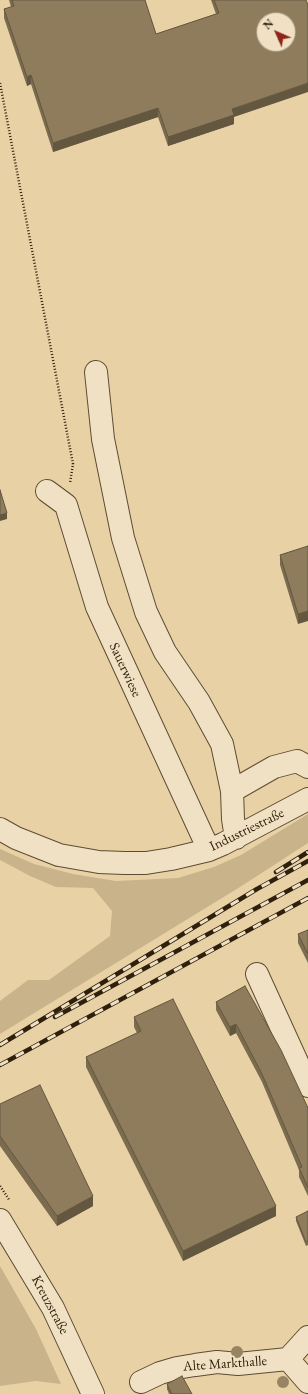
<!DOCTYPE html>
<html>
<head>
<meta charset="utf-8">
<style>
	body { margin:0 }
	#map { position:relative; width:308px; height:1394px; overflow:hidden; background:#e8d1a5; font-family:"EB Garamond",serif }
	canvas { display:block }
	.north { position:absolute; left:256px; top:12px; width:40px; height:40px; box-sizing:border-box; background:#f0e1c4; border:1px solid #a3947b; border-radius:50%; rotate:315deg; font-size:11px; font-weight:700; line-height:16px; text-align:center; color:#2f200d }
	.north::after { content:''; display:block; margin:auto; width:14px; height:18px; background:#8f2418; clip-path:polygon(50% 0,100% 100%,50% 72%,0 100%) }
</style>
</head>
<body>
<div id="map">
<canvas width="308" height="1394"></canvas>
<div class="north">N</div>
</div>
<script>
const ctx = document.querySelector('canvas').getContext('2d');
ctx.lineJoin = 'round';
function paint(path, color) {
  ctx.fillStyle = color;
  ctx.fill(path, 'evenodd');
}
function toPath(rows) {
  const path = new Path2D();
  for (const r of rows) {
    path.moveTo(r[0], r[1]);
    for (let i = 2; i < r.length; i += 2) path.lineTo(r[i], r[i + 1]);
  }
  return path;
}
function trace(path, color, width, dash) {
  ctx.strokeStyle = color;
  ctx.lineWidth = width;
  ctx.lineCap = dash ? 'butt' : 'round';
  ctx.setLineDash(dash || []);
  ctx.stroke(path);
}
function write(font, color, halo, rows, align = 'center') {
  ctx.font = font + ' "EB Garamond",serif';
  ctx.lineWidth = 3.5;
  ctx.setLineDash([]);
  ctx.textBaseline = 'middle';
  ctx.strokeStyle = halo;
  ctx.fillStyle = color;
  for (const [text, x, y, turn = 0] of rows) {
    ctx.save();
    ctx.translate(x, y);
    ctx.rotate((+turn || 0) * Math.PI / 180);
    ctx.textAlign = isNaN(turn) ? turn : align;
    if (halo) ctx.strokeText(text, 0, 0);
    ctx.fillText(text, 0, 0);
    ctx.restore();
  }
}
paint(toPath([
	[308,814,308,843,240,887,0,1034,0,1001,28,980,49,980,110,936,112,911,93,888,56,887,30,876,0,860,0,849,34,864,73,874,116,881,178,878,214,867,241,855],
	[0,1266,36,1329,61,1384,36,1381,0,1386]
]), '#c9b38b');
const minor = toPath([
	[96,372,103,439,123,538,146,612,165,652,199,702,222,744,232,791,233,819,236,838],
	[47,491,66,505,97,607,209,850],
	[232,791,274,767,297,761,308,767],
	[0,829,16,838,59,855,99,862,124,863,146,863,171,859,209,850,223,844,308,799],
	[257,974,308,1086],
	[0,1220,53,1308,93,1394],
	[288,1359,308,1382],
	[288,1359,308,1337],
	[141,1382,160,1373,177,1368,195,1365,217,1362,238,1364,288,1359]
]);
trace(minor, '#5d4c33', 24);
trace(toPath([
	[0,83,73,464,70,483],
	[0,1186,10,1201]
]), '#2f200d', 2.5, [1, 2]);
trace(minor, '#f0e1c4', 22);
const rail = toPath([
	[276,872,308,852],
	[55,1017,308,880],
	[0,1045,257,889,308,861],
	[0,1065,308,898]
]);
trace(rail, '#2f200d', 4.5);
trace(rail, '#f0e1c4', 3, [9]);
ctx.fillStyle = '#988462';
for (const [x, y] of [
	[237,1352],
	[283,1382]
]) {
  ctx.beginPath();
  ctx.arc(x, y, 6, 0, 2 * Math.PI);
  ctx.fill();
}
paint(toPath([
	[9,0,145,0,156,34,216,14,211,0,306,0,234,117,234,124,168,146,158,117,53,152,31,84,27,86,4,18,4,9,11,7],
	[308,546,298,624,280,565,280,555],
	[308,930,308,963,298,943,298,934],
	[245,986,308,1108,308,1196,299,1177,299,1170,262,1082,236,1033,230,1036,216,1010,216,1002],
	[134,1017,276,1216,183,1261,86,1067,86,1057,137,1033,134,1027],
	[0,1104,93,1206,57,1226,0,1146],
	[308,1211,308,1245,306,1246,296,1221,296,1217],
	[167,1384,192,1394,169,1394,167,1389]
]), '#7b6b4f');
paint(toPath([
	[31,75,31,84,27,86,27,77],
	[308,83,308,92,234,117,234,124,168,146,168,137,232,109],
	[158,108,158,117,53,152,53,143],
	[7,513,7,519,0,521,0,515],
	[308,611,308,621,298,624,298,614],
	[236,1024,236,1033,230,1036,230,1027],
	[93,1196,93,1206,57,1226,57,1216],
	[276,1206,276,1216,183,1261,183,1251]
]), '#645740');
const building = toPath([
	[12,0,145,0,156,34,219,13,214,0,306,0,308,5,308,83,232,109,234,115,168,137,158,108,53,143,31,75,27,77,4,9,14,6,12,0],
	[264,20,288,20,288,44,264,44,264,20],
	[0,490,7,513,0,515,0,490],
	[308,546,308,611,298,614,280,555,308,546],
	[308,930,308,954,298,934,308,930],
	[245,986,281,1050,308,1108,308,1187,299,1168,302,1167,262,1074,236,1024,230,1027,216,1002,245,986],
	[173,999,276,1206,183,1251,86,1057,141,1031,134,1017,173,999],
	[40,1085,93,1196,57,1216,0,1136,0,1104,40,1085],
	[308,1211,308,1241,306,1242,296,1217,308,1211],
	[182,1376,192,1394,172,1394,167,1384,182,1376]
]);
paint(building, '#8f7c5c');
trace(building, '#645740', 1);
write('14px', '#2f200d', '#f0e1c4', [
	["Sauerwiese",125,670,65],
	["Industriestraße",247,830,-26],
	["Kreuzstraße",50,1305,62],
	["Alte Markthalle",225,1364,-4]
]);
</script>
</body>
</html>
